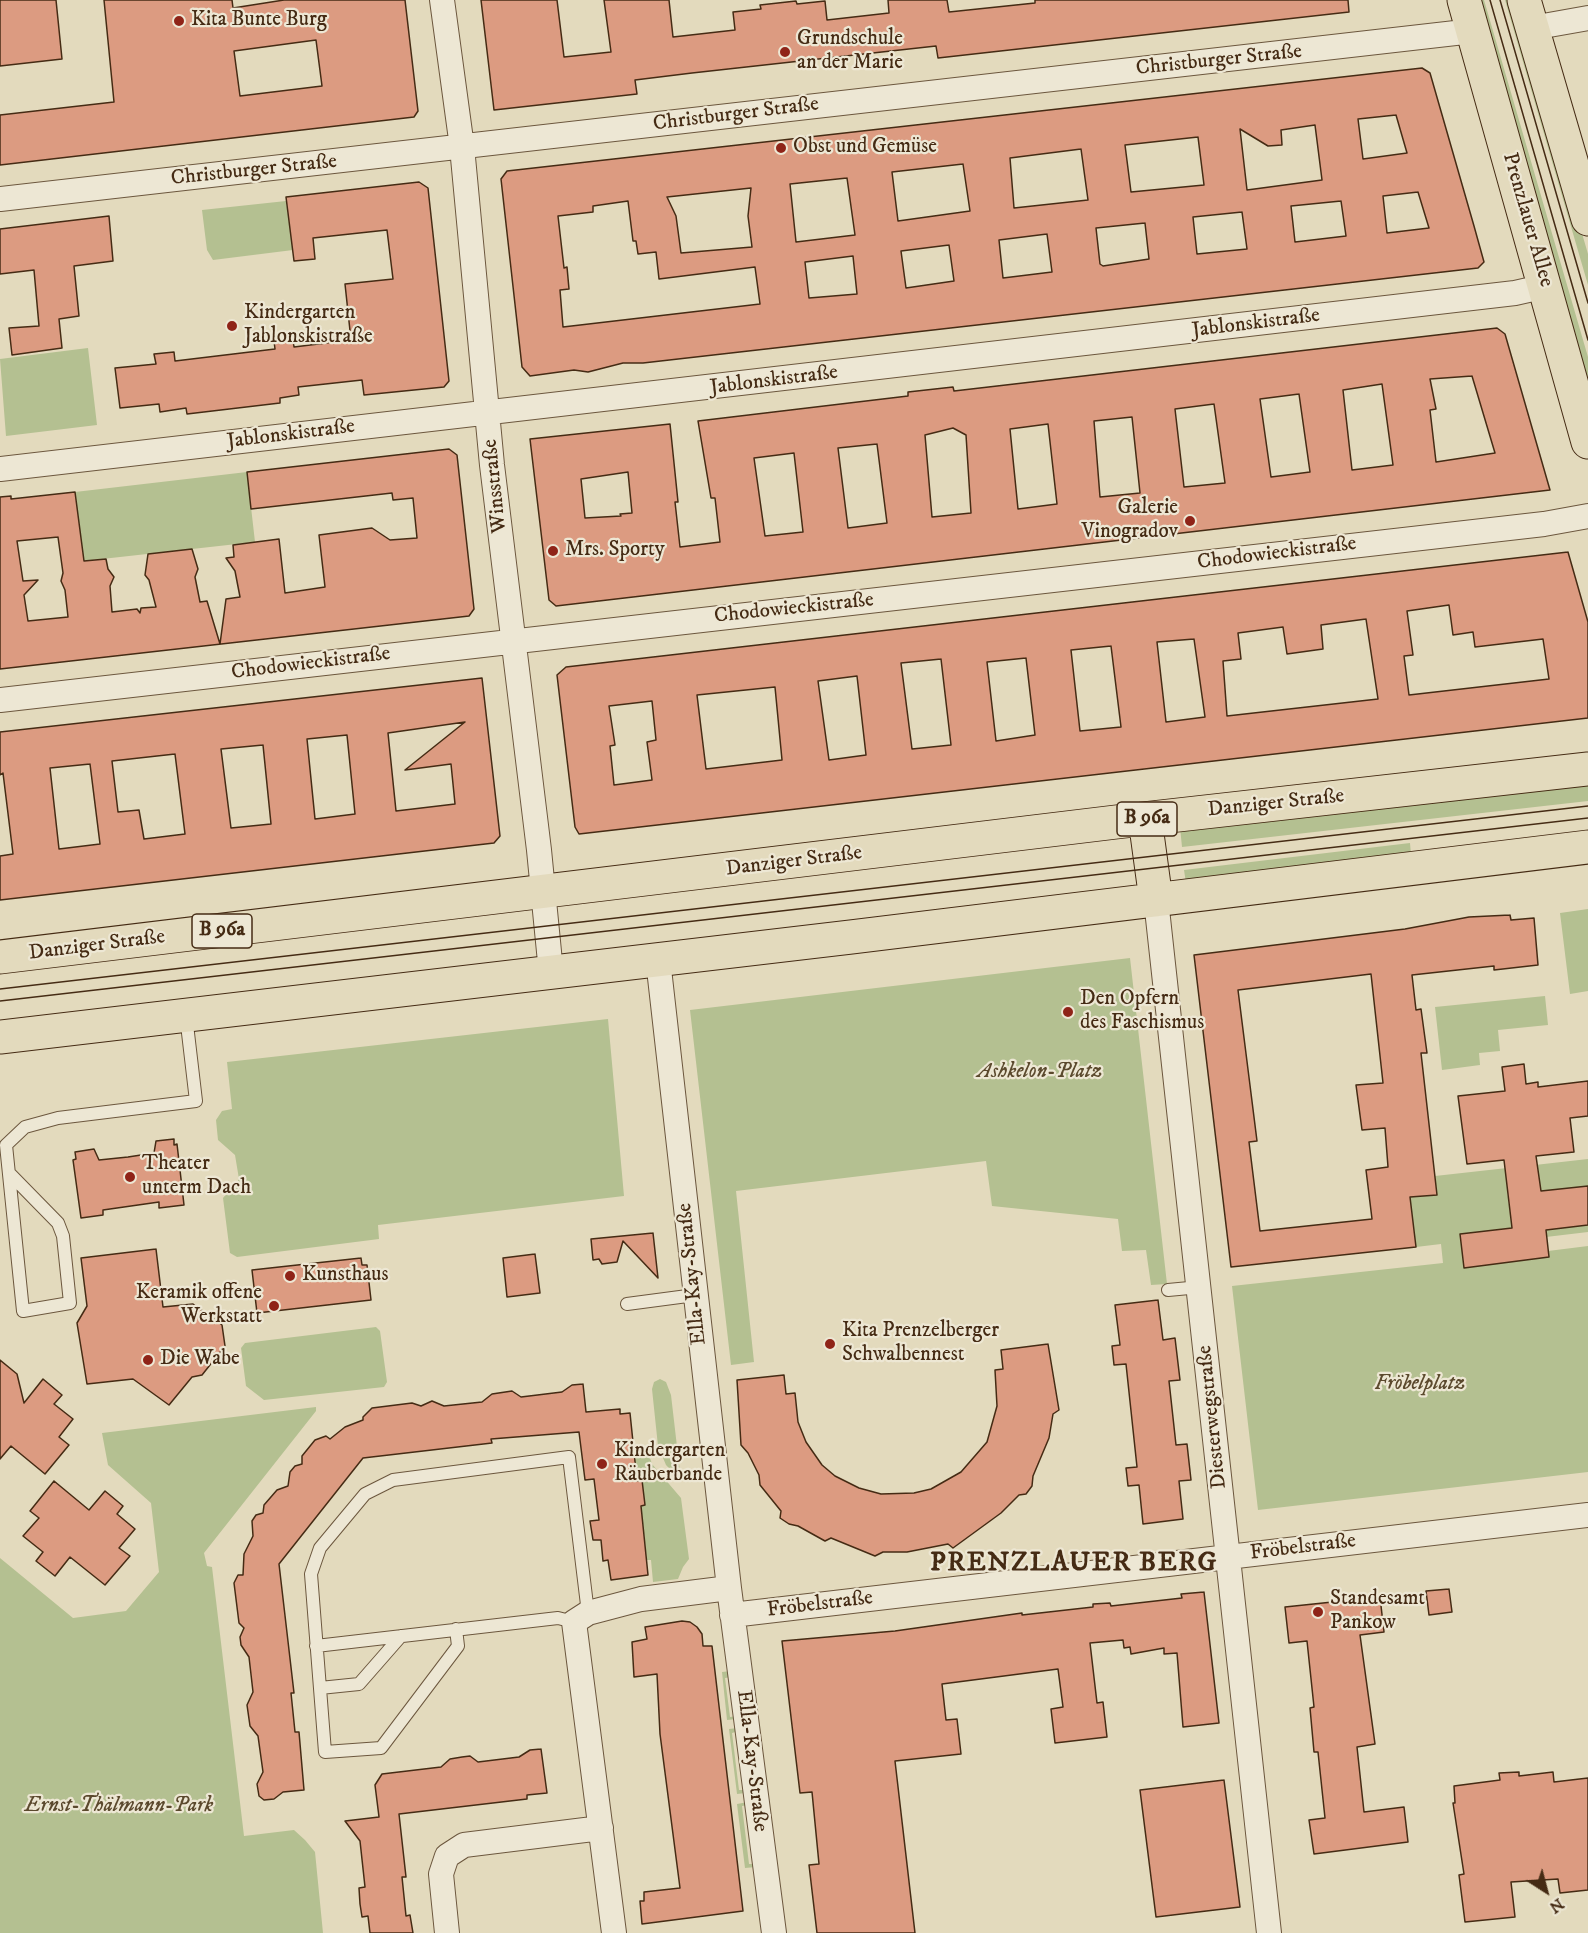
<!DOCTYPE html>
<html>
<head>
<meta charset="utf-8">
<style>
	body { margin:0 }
	#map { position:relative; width:1588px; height:1933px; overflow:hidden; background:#e3dabd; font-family:"IM FELL DW Pica",serif }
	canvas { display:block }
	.north { position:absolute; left:1516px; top:1861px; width:60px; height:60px; -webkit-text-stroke:4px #ede7d4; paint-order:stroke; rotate:144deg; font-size:16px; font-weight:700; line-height:24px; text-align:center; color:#452b14 }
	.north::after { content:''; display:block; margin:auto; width:21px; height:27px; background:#452b14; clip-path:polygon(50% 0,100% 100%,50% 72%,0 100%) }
</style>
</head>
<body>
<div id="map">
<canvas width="1588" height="1933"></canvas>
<div class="north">N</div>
</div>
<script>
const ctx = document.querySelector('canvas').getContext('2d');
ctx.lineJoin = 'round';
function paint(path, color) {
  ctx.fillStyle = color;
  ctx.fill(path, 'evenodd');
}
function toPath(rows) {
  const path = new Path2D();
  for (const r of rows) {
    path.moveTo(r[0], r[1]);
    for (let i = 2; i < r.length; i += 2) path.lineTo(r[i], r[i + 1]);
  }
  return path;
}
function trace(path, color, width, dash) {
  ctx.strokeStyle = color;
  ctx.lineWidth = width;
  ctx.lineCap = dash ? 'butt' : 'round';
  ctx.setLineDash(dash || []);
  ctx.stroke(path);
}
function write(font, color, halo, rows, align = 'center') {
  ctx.font = font + ' "IM FELL DW Pica",serif';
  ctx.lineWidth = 4.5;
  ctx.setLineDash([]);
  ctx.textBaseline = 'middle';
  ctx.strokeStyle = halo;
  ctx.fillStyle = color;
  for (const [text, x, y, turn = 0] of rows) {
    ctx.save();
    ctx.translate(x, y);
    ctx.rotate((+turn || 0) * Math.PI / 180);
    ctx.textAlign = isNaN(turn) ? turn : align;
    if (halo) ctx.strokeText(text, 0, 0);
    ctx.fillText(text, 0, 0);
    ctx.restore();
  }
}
paint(toPath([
	[1477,0,1484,0,1588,357,1588,390],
	[1505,0,1514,0,1588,254,1588,285],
	[286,201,293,250,213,260,207,250,202,210],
	[88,348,97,425,6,436,0,359],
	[247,472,255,542,84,561,75,492],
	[1588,781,1588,801,1182,847,1180,827],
	[1410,843,1411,855,1186,883,1184,870],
	[1588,909,1588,991,1570,994,1560,913],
	[1130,958,1167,1284,1151,1285,1146,1250,1122,1251,1118,1219,992,1206,986,1161,736,1191,754,1362,731,1365,690,1010],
	[1545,996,1548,1025,1498,1030,1500,1051,1479,1053,1480,1065,1442,1070,1435,1007],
	[608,1019,624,1196,378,1225,379,1239,237,1257,230,1253,223,1198,239,1179,235,1155,218,1140,216,1120,222,1111,232,1109,227,1062],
	[1588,1159,1588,1232,1546,1237,1526,1166],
	[1516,1167,1507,1190,1512,1228,1460,1234,1549,1257,1548,1251,1588,1246,1588,1472,1258,1510,1232,1286,1443,1263,1441,1244,1416,1247,1410,1197,1437,1195,1435,1176],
	[376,1327,380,1331,387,1382,384,1387,264,1400,246,1386,241,1348,245,1343],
	[660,1379,666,1382,671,1395,681,1481,666,1465,658,1446,652,1389,654,1382],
	[316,1407,316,1411,204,1553,207,1566,212,1567,244,1836,294,1830,305,1840,315,1852,323,1933,0,1933,0,1558,73,1618,126,1611,159,1572,151,1503,108,1465,102,1433],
	[648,1452,652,1464,681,1498,689,1559,683,1567,678,1579,653,1582,651,1560,647,1560,641,1506,645,1505,642,1481,637,1481,634,1454],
	[731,1671,732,1677,725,1678,730,1717,737,1716,737,1719,727,1720,722,1672],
	[738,1728,739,1731,732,1733,739,1790,746,1790,746,1793,737,1794,729,1729],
	[748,1802,748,1805,742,1806,749,1864,755,1864,756,1867,745,1868,737,1804]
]), '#b4c091');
const building = toPath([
	[0,0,56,0,62,59,0,66,0,0],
	[104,0,232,0,233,8,284,0,405,0,418,111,414,117,0,165,0,115,114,102,104,0],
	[316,40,322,86,240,96,234,51,316,40],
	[481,0,557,0,564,57,611,52,604,0,669,0,673,37,735,30,733,12,761,9,760,5,796,1,797,4,825,1,827,20,889,13,888,0,947,0,949,12,1035,3,1035,0,1348,0,1349,12,938,58,936,46,692,73,635,80,637,94,494,110,481,0],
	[1422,68,1430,73,1474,226,1484,262,1478,268,643,363,623,363,588,372,574,370,530,376,522,367,501,179,507,171,1422,68],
	[1396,115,1407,153,1363,159,1358,119,1396,115],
	[1315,125,1322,180,1247,190,1240,129,1268,146,1282,145,1281,130,1315,125],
	[1198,137,1204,185,1131,192,1125,145,1198,137],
	[1081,149,1088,200,1014,208,1010,158,1081,149],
	[963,164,970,211,898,221,892,172,963,164],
	[847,178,855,235,796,242,790,184,847,178],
	[751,188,748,216,752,247,681,253,676,216,667,197,751,188],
	[1418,192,1429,228,1387,233,1383,196,1418,192],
	[628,201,633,241,636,241,638,254,656,252,659,279,755,267,760,304,563,327,560,290,569,289,567,267,564,268,558,216,593,212,593,206,628,201],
	[1341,201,1346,236,1295,242,1291,206,1341,201],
	[1242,212,1247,249,1197,254,1193,217,1242,212],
	[1145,223,1149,259,1103,266,1100,264,1096,228,1145,223],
	[1047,234,1052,272,1003,278,999,240,1047,234],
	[949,245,954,281,906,288,901,251,949,245],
	[853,256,857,294,809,298,805,262,853,256],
	[419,182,428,188,449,381,444,387,364,395,362,380,298,387,299,395,280,398,280,403,187,414,186,408,160,412,159,404,120,408,115,368,156,364,154,354,174,352,175,361,275,349,274,341,293,339,294,347,351,340,345,284,393,279,387,230,313,238,315,259,294,261,286,197,419,182],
	[109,216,113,261,74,266,79,316,59,319,62,348,12,355,9,328,39,326,34,270,0,274,0,229,109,216],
	[1497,328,1505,334,1550,490,556,606,549,600,530,439,670,424,678,502,675,502,680,547,720,542,715,498,711,498,698,421,908,396,908,392,953,387,954,391,1497,328],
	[1472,376,1495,453,1436,462,1430,410,1436,409,1430,379,1472,376],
	[1382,384,1393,465,1352,470,1343,390,1382,384],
	[1299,394,1310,472,1271,477,1260,399,1299,394],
	[1214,404,1225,483,1184,487,1175,409,1214,404],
	[1132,417,1140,493,1100,497,1094,421,1132,417],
	[1048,424,1057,504,1018,509,1010,429,1048,424],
	[953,428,966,435,971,513,932,517,925,435,953,428],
	[877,444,887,523,848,528,838,448,877,444],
	[794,453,803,532,765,536,754,458,794,453],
	[628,472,632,513,620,514,621,516,585,518,581,479,628,472],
	[449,449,457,455,474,609,469,616,0,669,0,497,11,496,11,499,75,492,84,561,106,559,108,569,114,577,110,586,112,612,137,609,140,613,141,608,156,607,149,580,145,575,148,554,192,549,198,569,195,577,200,602,207,601,220,644,226,599,240,597,235,571,226,558,234,557,233,545,279,539,285,593,325,587,319,535,372,528,390,540,417,538,413,498,393,500,392,493,251,509,247,472,449,449],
	[58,537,63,573,61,581,65,590,68,617,28,621,24,595,38,580,23,581,17,541,58,537],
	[1568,552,1588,622,1588,718,579,834,575,827,557,675,566,667,1568,552],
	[1449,605,1453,635,1473,632,1475,647,1543,639,1549,679,1409,695,1404,656,1413,655,1407,611,1449,605],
	[1366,619,1378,699,1227,716,1223,661,1241,659,1238,633,1283,627,1287,654,1323,649,1321,625,1366,619],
	[1194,639,1205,717,1166,722,1157,642,1194,639],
	[1111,646,1121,727,1080,731,1071,650,1111,646],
	[1026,658,1035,735,996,741,987,662,1026,658],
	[941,659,951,745,912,749,901,663,941,659],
	[857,676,866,755,829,760,818,681,857,676],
	[775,687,782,760,706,769,697,695,775,687],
	[652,701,656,740,647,742,652,780,614,785,610,746,615,745,609,706,652,701],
	[482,678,500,836,494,843,0,900,0,856,13,854,3,773,0,775,0,732,482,678],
	[465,722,405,770,451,764,455,804,396,811,388,733,465,722],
	[347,735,355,814,315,819,307,739,347,735],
	[263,745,271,824,231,828,221,749,263,745],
	[175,754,185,834,144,839,139,810,118,812,112,761,175,754],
	[90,764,100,844,59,849,50,768,90,764],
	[1510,915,1511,920,1534,918,1538,965,1494,970,1494,966,1412,975,1416,1010,1421,1009,1427,1053,1421,1053,1437,1195,1410,1197,1416,1247,1231,1267,1194,955,1405,929,1469,917,1510,915],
	[1371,974,1383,1083,1356,1085,1362,1130,1385,1128,1388,1167,1366,1170,1372,1219,1260,1231,1249,1142,1257,1141,1238,990,1371,974],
	[1524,1064,1526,1084,1538,1082,1538,1087,1588,1081,1588,1116,1570,1118,1574,1152,1536,1156,1541,1191,1588,1186,1588,1225,1546,1230,1549,1257,1464,1268,1460,1234,1512,1228,1504,1160,1467,1164,1458,1096,1505,1091,1502,1067,1524,1064],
	[174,1139,174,1145,177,1144,184,1205,159,1208,159,1202,103,1210,103,1215,81,1218,73,1160,76,1159,75,1152,94,1149,99,1160,128,1157,154,1153,156,1141,174,1139],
	[653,1233,658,1278,623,1241,617,1262,602,1264,599,1259,593,1260,591,1239,653,1233],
	[156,1249,163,1307,193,1304,222,1325,225,1346,202,1375,192,1377,169,1405,133,1379,87,1384,77,1323,87,1306,81,1258,156,1249],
	[535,1254,540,1293,507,1297,503,1258,535,1254],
	[361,1258,362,1265,367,1265,371,1300,257,1313,252,1270,361,1258],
	[1158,1300,1163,1340,1175,1338,1180,1380,1169,1381,1176,1445,1187,1444,1191,1480,1179,1481,1183,1519,1143,1524,1139,1485,1128,1486,1126,1468,1137,1467,1126,1364,1114,1365,1112,1346,1120,1345,1115,1305,1158,1300],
	[1048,1344,1059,1410,1053,1414,1049,1438,1033,1476,1032,1486,1026,1494,1019,1495,1001,1513,953,1548,948,1544,907,1552,883,1552,875,1556,831,1538,825,1541,798,1526,789,1524,780,1518,781,1511,760,1485,759,1475,748,1453,741,1445,737,1380,784,1375,786,1394,795,1393,798,1422,806,1442,822,1465,835,1476,859,1488,881,1494,914,1493,931,1489,961,1472,987,1442,997,1406,995,1370,1003,1369,1001,1350,1048,1344],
	[0,1360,17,1374,24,1403,43,1379,62,1395,54,1404,73,1419,59,1437,69,1445,45,1474,11,1446,0,1459,0,1360],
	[583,1384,586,1412,620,1409,620,1414,630,1413,637,1481,642,1480,645,1505,641,1506,648,1575,611,1580,608,1560,603,1561,601,1540,593,1540,590,1521,599,1520,594,1479,585,1480,579,1432,491,1439,492,1443,363,1458,279,1564,294,1693,291,1693,295,1732,299,1732,304,1790,283,1792,274,1799,264,1800,259,1796,257,1784,263,1772,258,1736,250,1726,247,1705,253,1692,249,1657,241,1645,240,1637,244,1628,239,1623,234,1583,238,1575,243,1575,244,1554,253,1536,252,1521,256,1515,263,1513,264,1505,277,1490,288,1486,290,1472,295,1466,302,1464,302,1456,315,1440,326,1436,330,1439,345,1427,363,1420,363,1417,372,1408,412,1403,421,1406,432,1401,444,1406,482,1402,492,1394,512,1391,521,1397,562,1392,572,1385,583,1384],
	[54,1481,89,1510,105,1491,123,1506,117,1514,135,1529,119,1548,130,1556,105,1585,70,1557,55,1576,36,1561,43,1552,23,1536,39,1518,30,1511,54,1481],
	[1449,1589,1452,1612,1429,1615,1426,1591,1449,1589],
	[1204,1592,1219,1723,1183,1727,1177,1653,1164,1654,1164,1648,1131,1654,1130,1647,1124,1648,1123,1640,1090,1643,1097,1703,1103,1702,1107,1737,1055,1743,1051,1709,1063,1707,1058,1669,942,1684,946,1720,957,1719,961,1754,895,1761,915,1933,817,1933,809,1865,819,1864,812,1792,800,1793,782,1641,895,1631,1022,1613,1022,1615,1093,1607,1093,1604,1110,1603,1111,1606,1182,1598,1181,1594,1204,1592],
	[1380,1597,1384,1632,1360,1635,1375,1744,1357,1747,1364,1812,1404,1807,1408,1842,1314,1854,1309,1820,1325,1818,1318,1752,1314,1752,1310,1708,1314,1707,1307,1641,1289,1643,1285,1607,1380,1597],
	[682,1621,690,1622,697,1627,702,1634,703,1646,712,1646,743,1911,642,1924,640,1901,644,1901,644,1892,680,1888,660,1734,657,1674,634,1677,632,1642,647,1639,645,1627,682,1621],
	[541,1749,547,1793,527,1795,527,1799,399,1814,406,1877,402,1877,406,1916,410,1915,413,1933,370,1933,368,1916,362,1917,360,1904,359,1888,365,1887,360,1841,345,1821,379,1817,375,1785,382,1774,441,1767,450,1759,462,1757,470,1756,478,1762,519,1757,530,1750,541,1749],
	[1519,1772,1519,1776,1553,1772,1554,1782,1588,1778,1588,1890,1560,1893,1558,1879,1511,1882,1515,1917,1465,1922,1459,1875,1464,1874,1453,1803,1455,1803,1454,1786,1500,1780,1499,1773,1519,1772],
	[1224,1780,1240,1907,1156,1917,1140,1790,1224,1780]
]);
paint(building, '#dc9b81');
trace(building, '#452b14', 1.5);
const lane = toPath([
	[10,1174,58,1223,63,1236,70,1303,23,1311,6,1145,25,1127,58,1118,196,1101,186,1016],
	[1168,1290,1200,1287],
	[627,1304,695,1295],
	[456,1629,458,1646,381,1748,325,1752,311,1574,320,1548,365,1494,393,1480,569,1457,588,1613],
	[316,1646,558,1618,574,1622],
	[320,1688,359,1684,401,1636]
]);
const street = toPath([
	[442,0,462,147,492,465,539,850,551,972],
	[1532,28,1588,18],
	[0,199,1473,31],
	[0,469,1515,293,1546,286],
	[0,700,1544,524,1588,516],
	[1156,900,1269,1933],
	[658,960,729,1588,774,1933],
	[732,1615,1588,1515],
	[447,1933,441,1874,447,1856,464,1845,601,1828],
	[614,1933,574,1622,588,1613,641,1599,729,1588]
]);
const primary = toPath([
	[1464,0,1588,442],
	[1524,0,1588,219],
	[1145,819,1156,900],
	[0,957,1116,822,1588,769],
	[0,1037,851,937,1588,847]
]);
trace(lane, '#6c573e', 14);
trace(street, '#6c573e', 26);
trace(primary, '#452b14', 35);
trace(lane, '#ede7d4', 12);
trace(street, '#ede7d4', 24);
trace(primary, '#e3dabd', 33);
trace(toPath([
	[1490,0,1588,340],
	[1500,0,1588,303],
	[0,989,1588,806],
	[0,1001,1588,818]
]), '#452b14', 1.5);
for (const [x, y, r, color] of [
	[179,21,6,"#8f2418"],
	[785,52,6,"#8f2418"],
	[781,148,6,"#8f2418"],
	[232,326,6,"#8f2418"],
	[1190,521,6,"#8f2418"],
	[553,551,6,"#8f2418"],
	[1068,1012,6,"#8f2418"],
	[130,1177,6,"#8f2418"],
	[290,1276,6,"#8f2418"],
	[274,1306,6,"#8f2418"],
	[830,1344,6,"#8f2418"],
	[148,1360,6,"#8f2418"],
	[602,1464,6,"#8f2418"],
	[1318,1612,6,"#8f2418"]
]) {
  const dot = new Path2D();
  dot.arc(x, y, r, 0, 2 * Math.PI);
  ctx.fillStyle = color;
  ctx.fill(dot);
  trace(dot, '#ede7d4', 2);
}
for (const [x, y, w] of [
	[1147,819,60],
	[222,931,60]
]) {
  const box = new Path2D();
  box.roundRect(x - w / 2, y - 17, w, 34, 4.5);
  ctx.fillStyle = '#ede7d4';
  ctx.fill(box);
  trace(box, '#452b14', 1.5);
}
write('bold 20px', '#452b14', null, [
	["B 96a",1147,819],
	["B 96a",222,931]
]);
write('21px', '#452b14', '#ede7d4', [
	["Kita Bunte Burg",191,21],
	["Grundschule",797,40],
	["an der Marie",797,64],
	["Obst und Gemüse",793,148],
	["Kindergarten",244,314],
	["Jablonskistraße",244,338],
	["Galerie",1178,509,"right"],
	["Vinogradov",1178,533,"right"],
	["Mrs. Sporty",565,551],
	["Den Opfern",1080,1000],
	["des Faschismus",1080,1024],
	["Theater",142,1165],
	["unterm Dach",142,1189],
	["Kunsthaus",302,1276],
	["Keramik offene",262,1294,"right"],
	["Werkstatt",262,1318,"right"],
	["Kita Prenzelberger",842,1332],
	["Schwalbennest",842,1356],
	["Die Wabe",160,1360],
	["Kindergarten",614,1452],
	["Räuberbande",614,1476],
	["Standesamt",1330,1600],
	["Pankow",1330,1624]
], 'left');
write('21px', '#452b14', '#ede7d4', [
	["Christburger Straße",1219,61,-6],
	["Christburger Straße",736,115,-7],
	["Christburger Straße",254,171,-6],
	["Prenzlauer Allee",1527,220,74],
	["Jablonskistraße",1256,324,-7],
	["Jablonskistraße",774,381,-7],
	["Jablonskistraße",291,435,-7],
	["Winsstraße",496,486,-96],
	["Chodowieckistraße",1277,554,-7],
	["Chodowieckistraße",794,609,-6],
	["Chodowieckistraße",311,664,-7],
	["Danziger Straße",1276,804,-6],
	["Danziger Straße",794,862,-7],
	["Danziger Straße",97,946,-7],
	["Ella-Kay-Straße",693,1274,-96],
	["Diesterwegstraße",1213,1417,-96],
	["Fröbelstraße",1303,1548,-7],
	["Fröbelstraße",820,1605,-7],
	["Ella-Kay-Straße",751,1761,83]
]);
write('italic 21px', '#5b492d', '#ede7d4', [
	["Ashkelon-Platz",1040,1073],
	["Fröbelplatz",1420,1385],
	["Ernst-Thälmann-Park",119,1807]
]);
ctx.letterSpacing = '1.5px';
write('bold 27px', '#452b14', '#ede7d4', [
	["PRENZLAUER BERG",1074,1564]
]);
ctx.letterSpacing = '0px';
</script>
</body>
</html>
